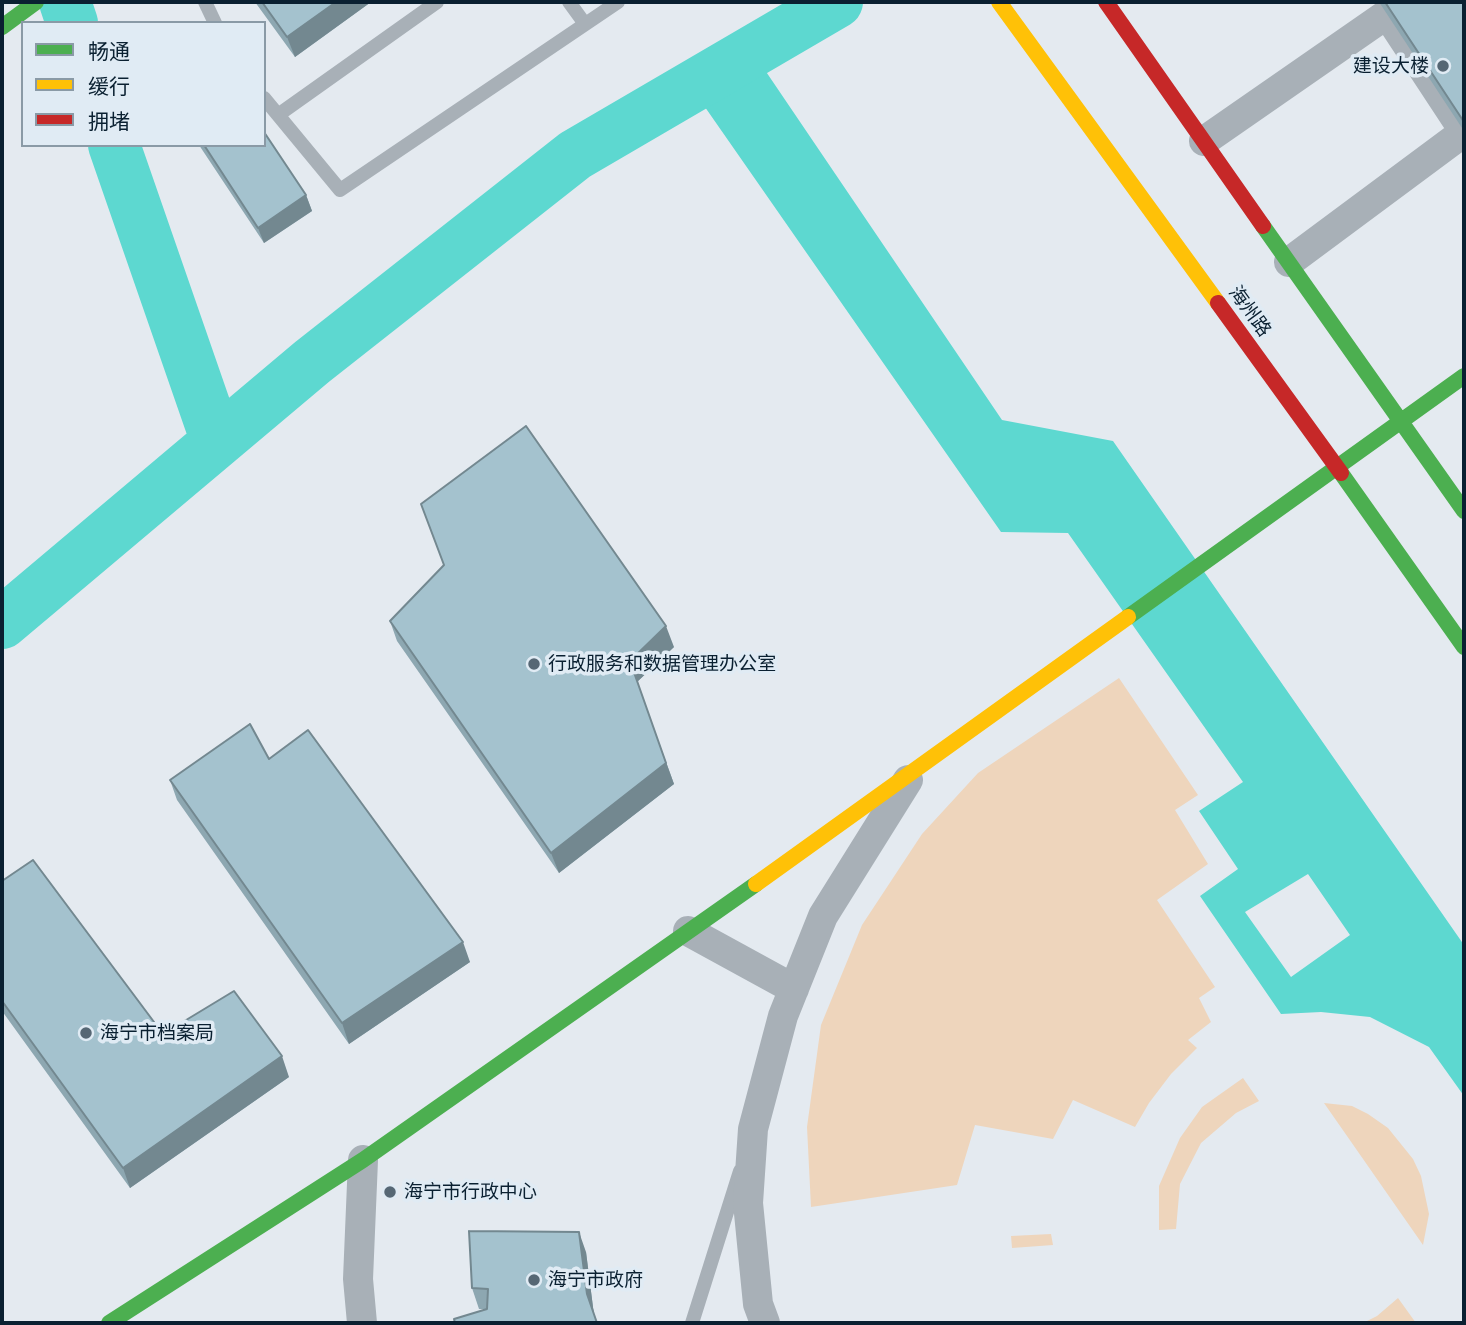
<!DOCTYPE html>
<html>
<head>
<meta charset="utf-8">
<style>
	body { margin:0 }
	#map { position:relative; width:1466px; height:1325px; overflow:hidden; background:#e4eaf0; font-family:Barlow,"Noto Sans SC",sans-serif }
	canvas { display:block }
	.frame { position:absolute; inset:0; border:4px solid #0a2031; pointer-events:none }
	.legend { position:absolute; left:21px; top:21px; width:245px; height:126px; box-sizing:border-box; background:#e0ebf4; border:2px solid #8a9aa6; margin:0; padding:9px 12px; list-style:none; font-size:21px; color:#0a2031 }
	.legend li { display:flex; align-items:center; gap:14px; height:35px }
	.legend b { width:35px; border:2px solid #8a9aa6 }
</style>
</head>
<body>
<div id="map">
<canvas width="1466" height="1325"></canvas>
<div class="frame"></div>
<ul class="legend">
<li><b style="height:9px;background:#4caf50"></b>畅通</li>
<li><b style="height:9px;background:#ffc107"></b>缓行</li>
<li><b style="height:9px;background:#c62828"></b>拥堵</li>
</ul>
</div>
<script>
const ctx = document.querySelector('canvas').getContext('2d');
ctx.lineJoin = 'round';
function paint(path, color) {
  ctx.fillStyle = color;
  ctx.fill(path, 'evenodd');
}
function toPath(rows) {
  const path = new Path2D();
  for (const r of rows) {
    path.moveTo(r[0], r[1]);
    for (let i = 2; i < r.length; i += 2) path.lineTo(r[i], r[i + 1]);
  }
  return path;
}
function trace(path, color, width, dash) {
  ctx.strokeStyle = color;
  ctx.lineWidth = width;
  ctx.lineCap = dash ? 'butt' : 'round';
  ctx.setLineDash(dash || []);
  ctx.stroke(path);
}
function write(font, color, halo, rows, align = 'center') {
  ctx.font = font + ' Barlow,"Noto Sans SC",sans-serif';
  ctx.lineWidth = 7;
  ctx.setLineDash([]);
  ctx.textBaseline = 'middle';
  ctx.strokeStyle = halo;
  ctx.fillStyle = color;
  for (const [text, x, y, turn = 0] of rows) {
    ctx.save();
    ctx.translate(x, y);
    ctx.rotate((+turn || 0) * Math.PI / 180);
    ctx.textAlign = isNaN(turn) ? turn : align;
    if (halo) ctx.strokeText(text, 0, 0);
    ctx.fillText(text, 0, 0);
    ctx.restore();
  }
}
paint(toPath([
	[1119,678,1198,795,1175,810,1208,864,1157,900,1215,987,1199,998,1211,1022,1188,1040,1197,1048,1171,1074,1149,1103,1135,1127,1073,1100,1053,1139,975,1125,957,1185,811,1207,807,1127,821,1025,862,925,922,834,978,773],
	[1243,1078,1259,1101,1236,1113,1201,1143,1180,1184,1176,1229,1159,1230,1159,1186,1180,1138,1202,1107],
	[1324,1103,1352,1106,1368,1114,1388,1128,1413,1159,1421,1176,1429,1214,1423,1245],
	[1051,1234,1053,1245,1012,1248,1011,1236],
	[1398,1298,1416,1323,1363,1323,1377,1316]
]), '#eed5bc');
paint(toPath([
	[752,51,1002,420,1113,441,1464,945,1464,1096,1429,1047,1370,1017,1321,1012,1281,1014,1200,896,1238,869,1199,811,1243,782,1068,533,1001,532,691,87],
	[1308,874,1350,935,1291,977,1245,912]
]), '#5dd8d0');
trace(toPath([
	[65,2,72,23],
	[114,145,217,442],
	[2,623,312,362,575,155,837,2]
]), '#5dd8d0', 52);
trace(toPath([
	[205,2,215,23],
	[569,2,585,24],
	[264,98,340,190,618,2],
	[278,115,437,2],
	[692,1323,740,1171]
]), '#a8b0b7', 14);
trace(toPath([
	[1389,17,1464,131],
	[1204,141,1387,14],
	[1289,262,1464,132],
	[688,931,794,989],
	[362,1323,358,1279,363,1160],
	[765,1323,758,1304,748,1203,753,1129,783,1016,823,916,908,780]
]), '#a8b0b7', 30);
trace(toPath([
	[2,27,36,2],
	[1263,226,1464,511],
	[1341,473,1464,647],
	[1128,617,1464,376],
	[109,1323,363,1160,756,884]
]), '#4caf50', 16);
trace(toPath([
	[999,2,1218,303],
	[756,884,1128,617]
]), '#ffc107', 16);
trace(toPath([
	[1106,2,1263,226],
	[1218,303,1341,473]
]), '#c62828', 16);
paint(toPath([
	[255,2,371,2,295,57],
	[1379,2,1464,2,1464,131],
	[199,145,264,145,306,195,312,211,264,243],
	[390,621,674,647,637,682,674,784,559,873,397,641],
	[269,759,470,962,349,1044,177,800,170,780],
	[2,881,163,1034,289,1077,130,1188,2,1011],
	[586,1252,594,1315,479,1309,472,1288]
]), '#8da7b1');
paint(toPath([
	[336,2,371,2,295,57,287,37],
	[306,195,312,211,264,243,258,228],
	[666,626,674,647,637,682,674,784,559,873,551,853,630,661],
	[463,942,470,962,349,1044,342,1023],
	[282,1056,289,1077,130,1188,123,1168],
	[579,1232,586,1252,594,1315,587,1294]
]), '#738890');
const building = toPath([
	[262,2,336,2,287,37,262,2],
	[1385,2,1464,2,1464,122,1385,2],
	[264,132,306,195,258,228,204,145,264,145,264,132],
	[526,426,666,626,630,661,666,763,551,853,390,621,444,565,421,504,526,426],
	[250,724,269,759,308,730,463,942,342,1023,170,780,250,724],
	[33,860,163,1034,234,991,282,1056,123,1168,2,1001,2,881,33,860],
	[469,1231,579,1232,587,1294,597,1323,455,1323,454,1319,487,1309,488,1289,472,1288,469,1231]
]);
paint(building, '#a4c2ce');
trace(building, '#738890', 2);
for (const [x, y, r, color] of [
	[1443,66,7,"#566774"],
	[534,664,7,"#566774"],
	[86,1033,7,"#566774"],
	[390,1192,7,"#566774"],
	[534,1280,7,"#566774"]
]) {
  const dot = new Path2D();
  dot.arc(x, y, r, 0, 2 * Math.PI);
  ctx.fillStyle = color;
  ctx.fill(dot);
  trace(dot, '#e0ebf4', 2.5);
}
write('19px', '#0a2031', '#e0ebf4', [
	["建设大楼",1429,66,"right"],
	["行政服务和数据管理办公室",548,664],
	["海宁市档案局",100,1033],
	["海宁市行政中心",404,1192],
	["海宁市政府",548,1280]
], 'left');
write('19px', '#0a2031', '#e0ebf4', [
	["海州路",1250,311,54]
]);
</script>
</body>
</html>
